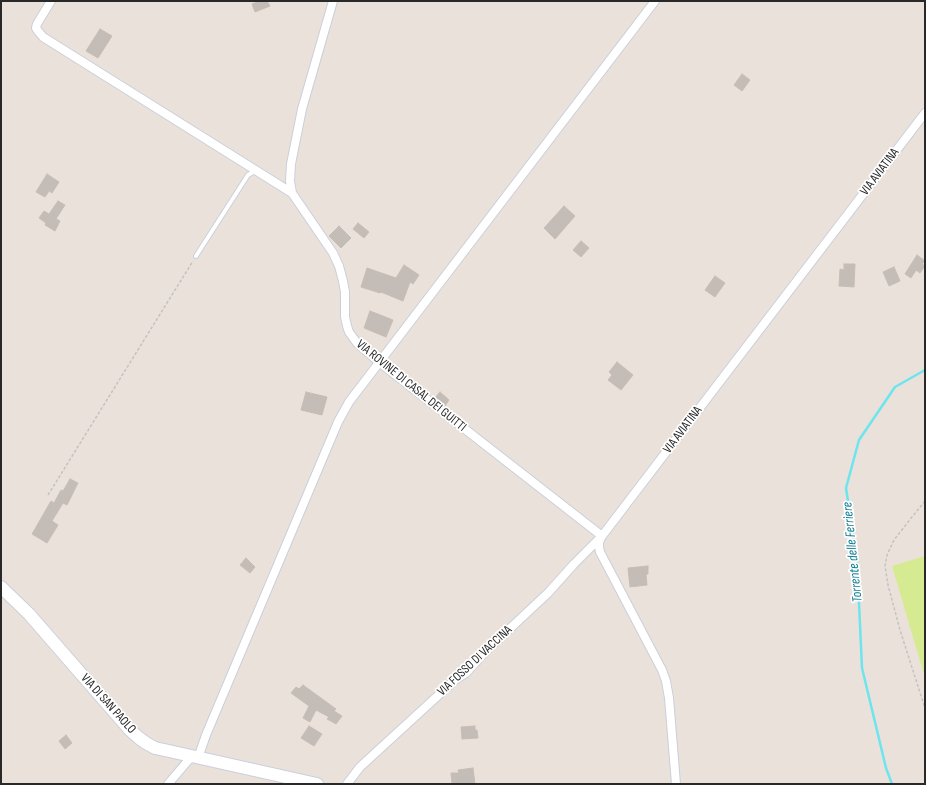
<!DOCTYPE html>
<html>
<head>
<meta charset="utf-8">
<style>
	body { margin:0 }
	#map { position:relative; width:926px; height:785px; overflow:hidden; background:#ebe1db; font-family:"Sofia Sans Condensed",sans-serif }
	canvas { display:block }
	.frame { position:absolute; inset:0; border:2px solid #292929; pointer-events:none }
</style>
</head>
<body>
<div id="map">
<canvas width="926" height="785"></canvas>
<div class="frame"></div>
</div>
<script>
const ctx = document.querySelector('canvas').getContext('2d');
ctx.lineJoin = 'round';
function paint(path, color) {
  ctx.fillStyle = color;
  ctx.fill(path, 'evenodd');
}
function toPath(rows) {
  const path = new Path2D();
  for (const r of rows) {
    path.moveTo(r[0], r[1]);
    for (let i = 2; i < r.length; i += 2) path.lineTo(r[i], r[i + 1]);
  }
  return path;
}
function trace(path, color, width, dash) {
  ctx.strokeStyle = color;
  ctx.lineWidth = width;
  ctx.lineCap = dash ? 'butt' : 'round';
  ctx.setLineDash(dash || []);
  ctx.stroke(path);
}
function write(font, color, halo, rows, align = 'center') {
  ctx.font = font + ' "Sofia Sans Condensed",sans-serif';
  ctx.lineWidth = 3.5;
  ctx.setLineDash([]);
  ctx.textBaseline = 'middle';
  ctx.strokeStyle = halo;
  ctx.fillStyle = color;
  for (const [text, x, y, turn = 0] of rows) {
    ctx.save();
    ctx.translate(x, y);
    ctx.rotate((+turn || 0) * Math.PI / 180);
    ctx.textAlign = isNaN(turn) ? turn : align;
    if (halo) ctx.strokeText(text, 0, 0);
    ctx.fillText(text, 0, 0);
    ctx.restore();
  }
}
paint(toPath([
	[925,556,925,678,892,566]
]), '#d6ea92');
trace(toPath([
	[892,784,886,768,862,668,857,560,846,488,859,440,895,387,925,370]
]), '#6de5ee', 2.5);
const building = toPath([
	[260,1,267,1,270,6,255,12,252,4,260,1],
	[100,29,112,36,98,58,86,51,100,29],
	[742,74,750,80,742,91,734,85,742,74],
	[47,174,59,182,52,193,49,191,45,197,36,192,47,174],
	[58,201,65,205,56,219,60,221,55,231,45,225,46,223,39,218,44,211,49,214,58,201],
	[564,206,575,216,555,239,544,228,564,206],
	[358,223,369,232,364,238,353,229,358,223],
	[339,226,351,238,341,248,329,236,339,226],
	[581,241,589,248,581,257,573,250,581,241],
	[917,255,925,261,922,264,925,266,920,273,916,270,911,278,905,274,917,255],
	[844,264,855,264,854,287,839,286,840,269,844,270,844,264],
	[404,265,419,275,413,284,410,282,403,301,381,292,380,293,361,287,367,268,396,278,404,265],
	[894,267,900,281,889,286,883,272,894,267],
	[715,276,725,283,715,297,705,290,715,276],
	[370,311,393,320,386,337,364,328,370,311],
	[617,362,633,375,621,390,608,380,612,375,609,372,617,362],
	[306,392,327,397,322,415,301,410,306,392],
	[440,392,449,400,445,406,435,398,440,392],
	[70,479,78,483,67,505,63,503,52,521,58,525,47,543,32,534,51,501,54,503,61,490,63,491,70,479],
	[246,558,255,567,250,573,240,565,246,558],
	[648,566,648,574,646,574,647,585,630,587,628,568,648,566],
	[303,685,336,709,334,711,342,716,336,724,327,719,329,717,316,710,310,722,303,718,309,706,291,693,296,687,299,689,303,685],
	[309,726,322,734,314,746,301,738,309,726],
	[475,726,475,730,477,730,478,738,462,739,461,727,475,726],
	[66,735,72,743,65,749,59,741,66,735],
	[473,768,475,784,452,784,451,773,459,773,458,770,473,768]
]);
paint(building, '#c4bcb6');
trace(building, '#c7bdb4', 1);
const lane = toPath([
	[196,256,248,175,255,171]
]);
const street = toPath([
	[51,1,37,24,36,28,38,31,43,37,292,193],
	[333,1,302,109,291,164,290,181,292,193,333,253,339,266,343,281,345,292,345,317,347,326,349,332,357,343,379,362,602,536],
	[198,758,206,735,327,448,338,422,349,402,655,1],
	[168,784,192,756],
	[347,784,360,767,455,680,466,673,487,650,548,593,574,564,600,538],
	[676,784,669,698,666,681,662,670,600,552,599,547,599,542,602,536,925,113]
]);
const secondary = toPath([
	[1,587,29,614,130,730,139,738,146,743,155,748,169,751,317,784]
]);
trace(lane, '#c9d0db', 6);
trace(street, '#c9d0db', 10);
trace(secondary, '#c9d0db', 14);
trace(toPath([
	[48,495,193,261],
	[925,501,912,517,894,540,887,555,885,566,888,585,900,630,925,708]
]), '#c3c3c3', 1.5, [3, 2]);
trace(lane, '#fff', 4);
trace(street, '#fff', 8);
trace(secondary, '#fff', 12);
write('13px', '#292929', '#fff', [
	["VIA AVIATINA",880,172,-53],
	["VIA ROVINE DI CASAL DEI GUITTI",411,386,39],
	["VIA AVIATINA",683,430,-53],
	["VIA FOSSO DI VACCINA",475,661,-43],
	["VIA DI SAN PAOLO",108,704,48]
]);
write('italic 14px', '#0d7e92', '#fff', [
	["Torrente delle Ferriere",853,552,-96]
]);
</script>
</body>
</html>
